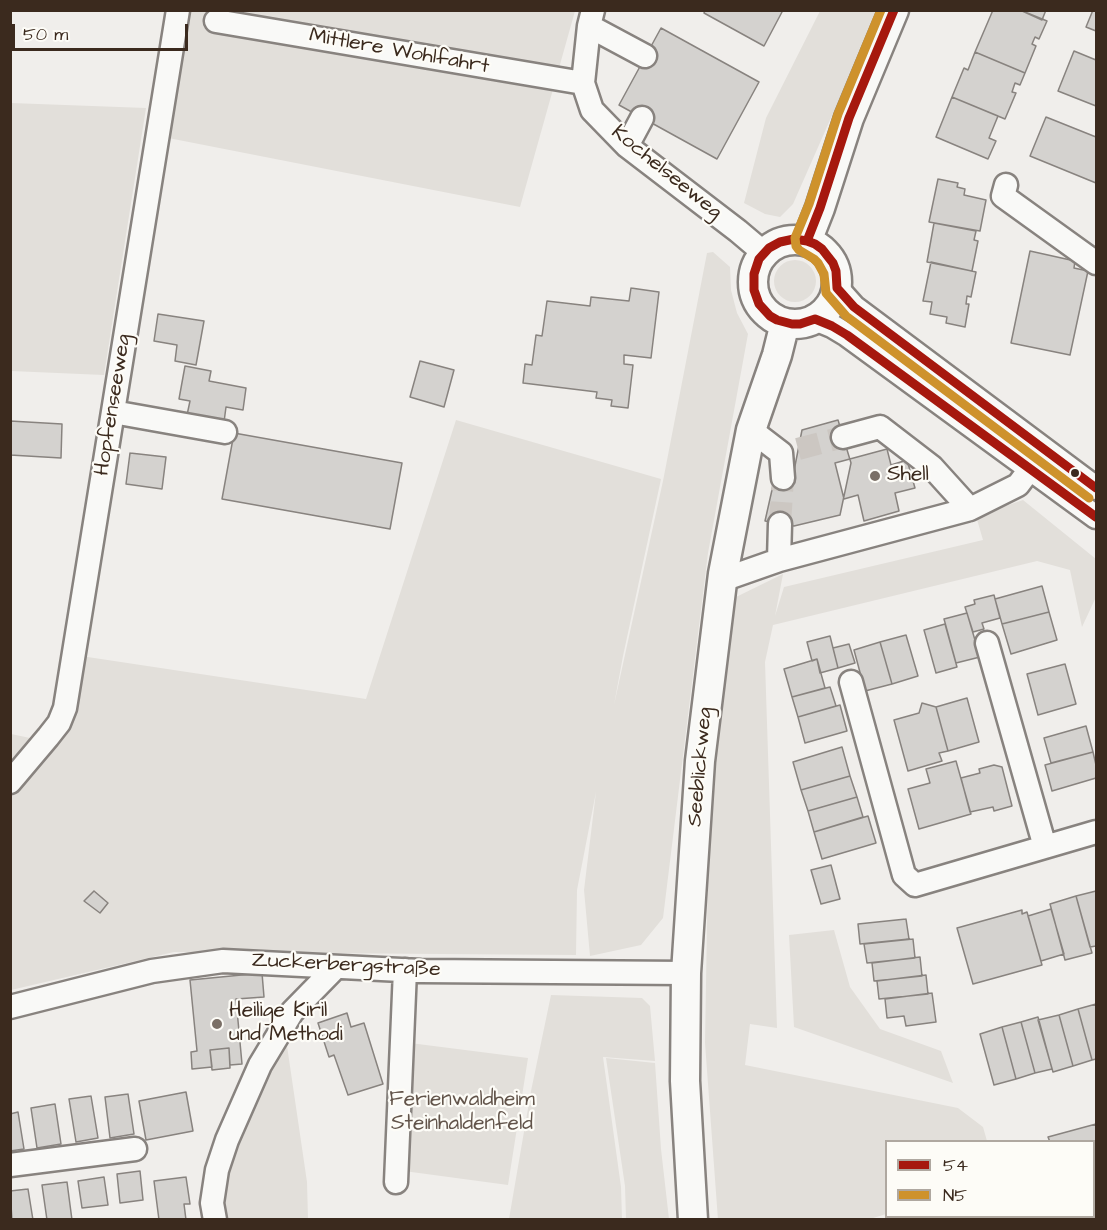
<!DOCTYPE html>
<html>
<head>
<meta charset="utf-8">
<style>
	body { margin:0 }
	#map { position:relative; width:1107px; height:1230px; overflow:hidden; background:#f0eeeb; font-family:"Architects Daughter",sans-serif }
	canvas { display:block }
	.frame { position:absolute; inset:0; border:12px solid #3b2a1e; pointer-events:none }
	.legend { position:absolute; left:885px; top:1140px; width:210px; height:78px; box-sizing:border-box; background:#fdfcf7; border:2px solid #afa8a0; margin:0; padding:8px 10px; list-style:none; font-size:18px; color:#3b2a1e }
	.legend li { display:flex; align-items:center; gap:12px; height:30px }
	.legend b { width:30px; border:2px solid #afa8a0 }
	.scale { position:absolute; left:12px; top:24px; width:176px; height:27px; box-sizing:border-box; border:3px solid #3b2a1e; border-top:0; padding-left:8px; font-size:18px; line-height:21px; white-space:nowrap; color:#3b2a1e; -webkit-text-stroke:4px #fdfcf7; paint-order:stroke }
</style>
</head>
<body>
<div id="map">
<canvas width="1107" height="1230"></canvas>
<div class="frame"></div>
<ul class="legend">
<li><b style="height:8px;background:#a6180e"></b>54</li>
<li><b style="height:8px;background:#ce922c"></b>N5</li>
</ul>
<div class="scale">50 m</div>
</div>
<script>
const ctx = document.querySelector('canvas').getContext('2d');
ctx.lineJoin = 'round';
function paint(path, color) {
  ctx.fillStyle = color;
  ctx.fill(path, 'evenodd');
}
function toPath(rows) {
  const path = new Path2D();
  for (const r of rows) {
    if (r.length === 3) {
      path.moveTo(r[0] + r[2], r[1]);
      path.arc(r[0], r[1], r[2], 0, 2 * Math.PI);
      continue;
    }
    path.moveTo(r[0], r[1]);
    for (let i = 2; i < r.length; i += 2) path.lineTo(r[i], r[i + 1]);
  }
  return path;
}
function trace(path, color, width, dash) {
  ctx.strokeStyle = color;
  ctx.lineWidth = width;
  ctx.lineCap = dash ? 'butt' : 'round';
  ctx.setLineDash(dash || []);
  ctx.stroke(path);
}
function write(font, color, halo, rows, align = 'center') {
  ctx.font = font + ' "Architects Daughter",sans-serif';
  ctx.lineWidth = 4.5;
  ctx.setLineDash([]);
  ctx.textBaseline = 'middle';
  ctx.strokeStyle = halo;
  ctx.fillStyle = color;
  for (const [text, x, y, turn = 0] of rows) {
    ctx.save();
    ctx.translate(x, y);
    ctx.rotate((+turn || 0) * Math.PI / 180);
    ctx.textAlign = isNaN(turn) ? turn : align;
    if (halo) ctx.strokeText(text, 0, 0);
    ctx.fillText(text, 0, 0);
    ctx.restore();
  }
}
paint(toPath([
	[167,11,575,11,520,207,148,134],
	[820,11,878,11,793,204,780,217,765,214,744,203,766,118],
	[11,103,146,108,104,375,11,371],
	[713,252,730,267,731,290,737,313,748,334,708,553,663,918,641,945,590,956,584,890,596,792,577,890,576,955,174,952,11,990,11,795,57,741,81,656,366,699,456,420,661,479,623,656,614,705,663,481,707,253],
	[795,281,21],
	[865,326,1096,497,1096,505,861,332],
	[1023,500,1096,559,1096,597,1082,627,1070,570,1037,561,773,625,765,662,777,1028,750,1024,745,1065,958,1108,983,1127,987,1141,886,1142,886,1214,870,1219,718,1220,705,1043,709,805,736,597,783,574,775,616,784,587,983,540,976,516],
	[11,734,30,738,11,760,10,734],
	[834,930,850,987,880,1029,941,1051,953,1083,794,1027,789,935],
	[551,995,642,998,650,1006,655,1061,603,1057,621,1187,622,1219,509,1219,531,1091],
	[286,1039,307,1182,308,1219,223,1219,221,1198,246,1114],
	[410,1043,528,1058,508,1185,404,1171],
	[606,1058,655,1063,661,1149,669,1219,626,1219,625,1186],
	[1008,1217,1009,1219,917,1220,916,1217]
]), '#e2dfda');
const building = toPath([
	[705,10,779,10,782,12,764,46,704,13,705,10],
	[993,10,1020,10,1047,21,1039,39,1035,37,1032,44,1036,46,1025,73,975,52,993,10],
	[1020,10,1046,10,1042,20,1020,10],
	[1093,10,1096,10,1096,31,1086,27,1093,10],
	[661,28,759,82,717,159,619,105,661,28],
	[1074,51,1096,60,1096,106,1058,91,1074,51],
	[975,52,1025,73,1020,85,1015,83,1012,92,1016,93,1005,119,952,97,964,68,968,70,975,52],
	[952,97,998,116,989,138,996,141,988,159,936,137,952,97],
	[1046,117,1096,137,1096,183,1030,156,1046,117],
	[938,179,958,183,957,187,965,189,964,195,986,200,980,231,929,222,938,179],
	[934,223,976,231,974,240,978,241,972,271,927,262,934,223],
	[1030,251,1075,261,1074,268,1088,271,1070,355,1011,343,1030,251],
	[931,262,976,272,971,297,967,296,966,304,969,304,965,327,946,323,947,317,930,314,932,302,923,301,931,262],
	[631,288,659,292,651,358,624,355,624,364,633,365,628,408,611,406,612,400,596,398,597,392,523,383,525,364,532,365,536,335,542,336,547,301,590,306,591,297,629,301,631,288],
	[158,314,204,321,196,365,175,361,177,345,154,341,158,314],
	[420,361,454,370,444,407,410,397,420,361],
	[185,366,211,371,209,381,246,388,243,410,226,407,224,422,187,415,190,401,179,399,185,366],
	[838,420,851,463,840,515,794,526,765,521,774,481,793,476,802,430,838,420],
	[10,421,62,424,61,458,10,455,10,421],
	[234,433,402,463,390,529,222,499,234,433],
	[887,449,891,465,907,460,915,488,895,493,899,511,864,521,858,495,844,499,835,463,887,449],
	[130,453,166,457,162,489,126,484,130,453],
	[1042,586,1049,612,1002,624,995,599,1042,586],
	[994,595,1000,618,982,623,984,629,973,632,965,607,975,604,974,600,994,595],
	[1049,612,1057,640,1011,654,1002,624,1049,612],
	[967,613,980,657,956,663,944,619,967,613],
	[945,624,957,667,936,673,924,630,945,624],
	[906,635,918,676,892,684,880,642,906,635],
	[830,636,838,668,820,673,817,659,812,661,807,642,830,636],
	[880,642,892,684,865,691,854,650,880,642],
	[849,644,855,663,838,668,833,648,849,644],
	[817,659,825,688,792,697,784,669,817,659],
	[1065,664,1076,704,1038,715,1027,674,1065,664],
	[830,687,836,706,798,717,792,697,830,687],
	[967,698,979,742,948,751,936,707,967,698],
	[922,703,936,707,948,751,939,753,942,761,908,771,894,720,919,713,922,703],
	[840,705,847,731,805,743,798,717,840,705],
	[1086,726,1093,752,1051,763,1044,738,1086,726],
	[842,747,850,776,801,790,793,762,842,747],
	[1093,752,1096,765,1096,778,1052,791,1045,765,1093,752],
	[956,761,971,814,919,829,908,789,930,783,926,769,956,761],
	[994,765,1002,767,1012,806,994,811,993,807,970,812,961,778,980,773,979,769,994,765],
	[850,776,857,797,808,811,801,790,850,776],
	[857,797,863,817,814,832,808,811,857,797],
	[868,816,876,843,822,859,814,832,868,816],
	[831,865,840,899,821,904,811,870,831,865],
	[94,891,108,903,100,913,84,901,94,891],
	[1096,891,1096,946,1090,947,1076,896,1096,891],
	[1076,896,1092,953,1065,960,1050,904,1076,896],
	[1051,909,1064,954,1041,961,1028,916,1051,909],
	[1022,910,1022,914,1027,912,1042,965,973,984,957,928,1022,910],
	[906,919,909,939,860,944,858,924,906,919],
	[913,939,915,958,867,963,864,944,913,939],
	[920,957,922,976,874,981,872,963,920,957],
	[262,973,264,997,236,999,242,1064,230,1065,229,1048,210,1050,212,1067,192,1069,191,1052,197,1051,190,980,262,973],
	[926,975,928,994,879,999,877,981,926,975],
	[932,993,936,1022,906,1026,904,1016,887,1018,885,999,932,993],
	[1096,1004,1096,1059,1092,1060,1078,1009,1096,1004],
	[1078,1009,1092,1060,1073,1066,1059,1015,1078,1009],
	[347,1013,351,1027,364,1023,383,1084,348,1095,334,1055,329,1057,318,1023,347,1013],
	[1059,1015,1073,1066,1053,1072,1038,1020,1059,1015],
	[1038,1017,1052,1069,1035,1073,1021,1022,1038,1017],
	[1021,1022,1035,1073,1016,1079,1002,1027,1021,1022],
	[1002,1027,1016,1079,994,1085,980,1034,1002,1027],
	[229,1048,230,1068,212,1070,210,1050,229,1048],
	[186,1092,193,1131,146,1140,139,1101,186,1092],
	[128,1094,134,1134,110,1138,105,1097,128,1094],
	[91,1096,98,1138,76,1142,69,1099,91,1096],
	[55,1104,61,1144,37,1148,31,1108,55,1104],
	[18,1112,24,1149,10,1151,10,1114,18,1112],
	[1096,1124,1096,1180,1094,1180,1094,1142,1050,1142,1048,1137,1096,1124],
	[140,1171,143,1200,120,1203,117,1174,140,1171],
	[104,1177,108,1205,82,1208,78,1181,104,1177],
	[186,1177,190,1204,184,1204,186,1220,159,1220,154,1181,186,1177],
	[67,1182,72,1220,47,1220,42,1185,67,1182],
	[28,1189,33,1220,12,1220,10,1191,28,1189],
	[1096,1215,1096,1220,1080,1220,1094,1216,1096,1215]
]);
paint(building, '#d4d2cf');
trace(building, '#88837f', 1.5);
trace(toPath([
	[798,449,843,437],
	[780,524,783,478]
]), '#ccc7c2', 22, [22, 11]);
const minor = toPath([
	[593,10,589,26,583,83,592,110,627,146,738,231,764,253],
	[216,21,583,83],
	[589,26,645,56],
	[627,146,642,118],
	[1006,185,1003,196,1096,263],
	[837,288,854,307,1096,488],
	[815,319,832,326,847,335,1096,517],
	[113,412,225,432],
	[751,430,781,453,783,478],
	[843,437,880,427,932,467,970,509],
	[779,560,780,524],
	[722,580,779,560,970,509,1018,485,1030,469],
	[987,643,1045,847],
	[851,682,904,875,915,885,1096,832],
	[10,782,48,737,59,723,65,708,178,10],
	[10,1007,152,971,223,961,421,971,686,973],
	[10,1165,135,1149],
	[396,1182,405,970],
	[215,1220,212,1203,217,1170,227,1140,260,1065,292,1012,336,967]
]);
const major = toPath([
	[795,282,42],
	[807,241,820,208,849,118,894,10],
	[693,1220,685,1081,686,973,700,761,723,574,751,430,777,355,785,323]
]);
trace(minor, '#88837f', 27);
trace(major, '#88837f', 33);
trace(minor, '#f9f9f7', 22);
trace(major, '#f9f9f7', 28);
trace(toPath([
	[807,241,820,208,849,118,894,10],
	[1096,488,854,307,837,288,836,271,833,263,822,249,815,244,807,241,794,239,780,242,769,248,759,259,754,274,754,290,759,304,770,316,777,320,792,324,800,324,815,319,832,326,847,335,1096,517]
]), '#a6180e', 9);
trace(toPath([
	[881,10,838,114,809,204,795,238,796,246,799,250,814,259,818,263,824,274,826,293,846,316,1089,498]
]), '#ce922c', 9);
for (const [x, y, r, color] of [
	[1075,473,5,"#3b2a1e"],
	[875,476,6,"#7a6f66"],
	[217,1024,6,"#7a6f66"]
]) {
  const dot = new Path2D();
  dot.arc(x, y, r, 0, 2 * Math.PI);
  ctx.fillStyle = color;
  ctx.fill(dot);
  trace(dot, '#fdfcf7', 2);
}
write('21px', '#3b2a1e', '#fdfcf7', [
	["Mittlere Wohlfahrt",399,52,10],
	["Kochelseeweg",666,173,39],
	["Hopfenseeweg",114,405,-81],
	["Seeblickweg",701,767,-85],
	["Zuckerbergstraße",346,966,3]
]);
write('21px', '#3b2a1e', '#fdfcf7', [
	["Shell",887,476],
	["Heilige Kiril",229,1012],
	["und Methodi",229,1036]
], 'left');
write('21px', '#62544a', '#fdfcf7', [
	["Ferienwaldheim",462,1101],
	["Steinhaldenfeld",462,1125]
]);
</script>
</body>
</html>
